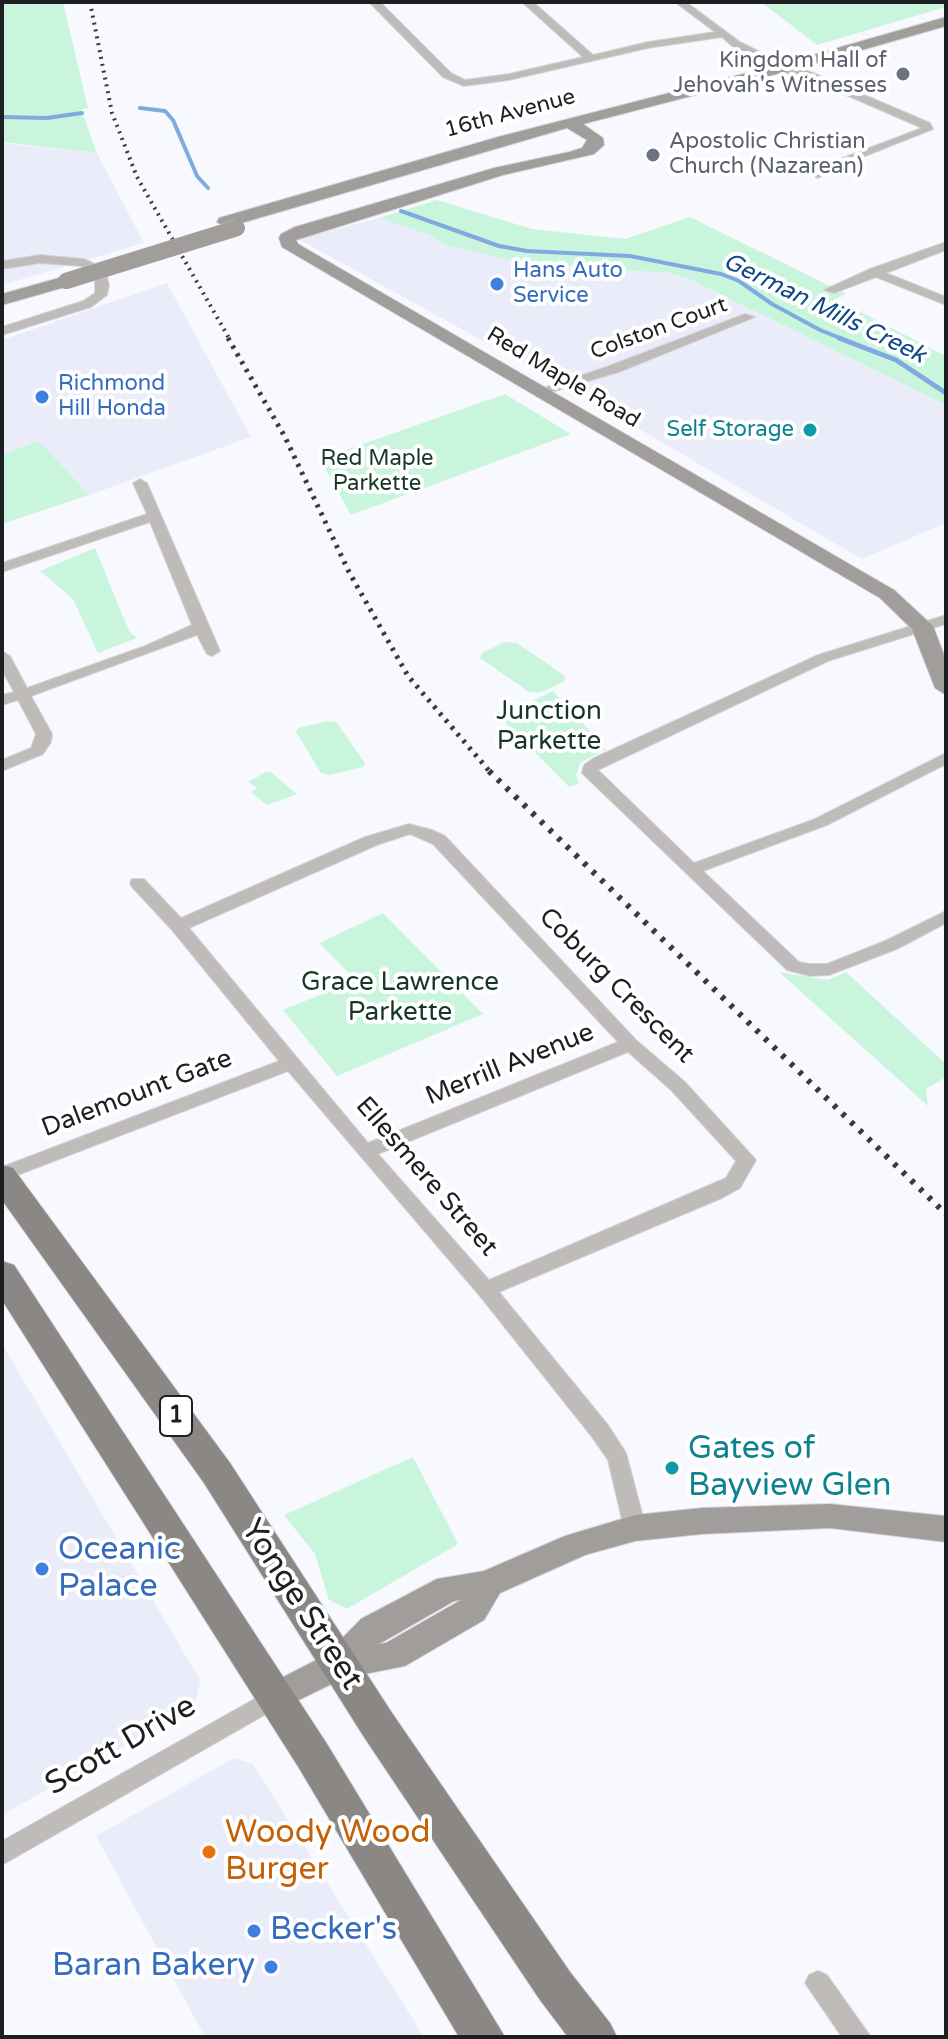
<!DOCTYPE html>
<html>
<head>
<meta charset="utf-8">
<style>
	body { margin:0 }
	#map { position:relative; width:948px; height:2039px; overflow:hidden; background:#f8f9ff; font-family:"Varela Round",sans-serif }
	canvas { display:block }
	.frame { position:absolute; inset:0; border:4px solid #1d1e20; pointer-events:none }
</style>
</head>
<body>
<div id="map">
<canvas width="948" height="2039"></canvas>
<div class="frame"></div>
</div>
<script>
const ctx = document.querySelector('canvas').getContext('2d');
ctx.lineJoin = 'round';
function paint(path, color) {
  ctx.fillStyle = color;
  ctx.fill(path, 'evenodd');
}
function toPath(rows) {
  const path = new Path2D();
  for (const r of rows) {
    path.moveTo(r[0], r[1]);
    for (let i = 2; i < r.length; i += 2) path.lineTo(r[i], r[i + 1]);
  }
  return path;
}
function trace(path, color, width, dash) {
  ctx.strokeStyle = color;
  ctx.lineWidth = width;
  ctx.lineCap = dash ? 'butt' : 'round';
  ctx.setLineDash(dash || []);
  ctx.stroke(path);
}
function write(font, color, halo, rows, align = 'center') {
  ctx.font = font + ' "Varela Round",sans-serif';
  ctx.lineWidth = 8;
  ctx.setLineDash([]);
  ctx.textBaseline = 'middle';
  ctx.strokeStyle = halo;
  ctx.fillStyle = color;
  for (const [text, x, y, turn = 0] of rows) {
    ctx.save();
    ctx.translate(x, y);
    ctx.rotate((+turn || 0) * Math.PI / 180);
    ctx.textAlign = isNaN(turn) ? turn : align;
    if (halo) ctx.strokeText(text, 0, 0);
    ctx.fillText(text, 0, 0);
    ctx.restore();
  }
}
paint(toPath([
	[2,143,97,153,144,243,2,285],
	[379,218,432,236,444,244,670,273,689,279,946,405,946,523,862,559,572,390,298,239],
	[167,283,251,437,89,495,39,443,2,456,2,340],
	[2,1344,200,1680,195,1706,2,1815],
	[234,1758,253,1764,424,2037,205,2037,96,1836]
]), '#eaecf9');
paint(toPath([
	[2,2,63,2,88,108,81,109,97,153,2,142],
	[761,2,946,2,946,7,817,45],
	[437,200,532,229,625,239,690,217,846,294,835,299,946,356,946,405,689,279,670,273,522,263,444,244,432,236,379,218],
	[505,394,571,434,351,515,320,459],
	[39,441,89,495,2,524,2,455],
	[95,548,129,631,137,638,98,653,73,599,40,571],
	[505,642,516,643,542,660,565,676,564,682,539,693,529,692,480,658,482,653],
	[553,691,606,749,580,763,576,775,579,783,569,787,500,717],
	[328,721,336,722,365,763,363,767,329,775,321,773,296,732,298,728],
	[266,772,271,772,297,794,267,805,253,794,251,792,257,788,248,782],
	[383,913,483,1014,337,1076,283,1010,356,980,319,943],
	[779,972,828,980,846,972,946,1064,946,1077,926,1089,928,1106],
	[413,1457,458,1544,347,1609,329,1600,315,1554,284,1515]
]), '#caf5dd');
trace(toPath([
	[140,108,165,111,173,120,197,176,208,188],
	[2,117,47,118,82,113],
	[401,211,499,246,527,251,630,256,721,274,739,281,772,304,820,330,845,340]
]), '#80aadf', 4);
trace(toPath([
	[839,338,896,360,946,393]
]), '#80aadf', 5);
const street = toPath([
	[369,2,380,2,451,73,465,80,509,74,583,57,522,2,533,2,593,55,648,42,715,32,675,2,686,2,740,42,798,71,806,70,930,123,933,129,835,168,818,178,812,175,827,164,922,128,800,75,792,76,732,46,722,37,648,48,509,80,464,86,443,77,369,2],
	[946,242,946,250,886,273,946,297,946,305,876,277,834,293,824,290,870,269,946,242],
	[40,255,84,259,105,269,109,285,107,295,91,307,2,335,2,327,83,301,95,293,95,274,81,266,40,263,2,269,2,261,40,255],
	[745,314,755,317,619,372,538,396,532,392,609,366,745,314],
	[140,479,147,483,220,651,212,656,207,654,197,635,31,696,52,734,51,742,43,754,2,771,2,760,31,748,36,734,18,700,2,705,2,695,14,692,2,670,2,651,10,656,27,688,145,646,192,625,150,522,2,572,2,563,147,514,133,483,140,479],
	[946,615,946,624,828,661,598,770,694,863,815,819,946,753,946,764,827,825,703,871,799,962,810,964,827,964,885,941,946,911,946,923,897,949,829,975,810,976,787,970,582,773,584,765,594,758,818,655,946,615],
	[409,824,432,830,445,836,636,1040,685,1082,756,1160,740,1188,722,1198,499,1292,608,1425,626,1453,646,1528,643,1534,635,1537,627,1534,624,1528,608,1460,592,1437,479,1295,288,1071,2,1181,2,1167,279,1061,172,930,132,887,130,883,132,879,144,879,181,918,365,837,409,824],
	[410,834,433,844,618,1042,368,1143,189,928,377,845,410,834],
	[628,1052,671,1090,736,1161,726,1178,489,1280,378,1154,628,1052],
	[274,1688,282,1691,286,1698,282,1705,2,1865,2,1841,274,1688],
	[818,1971,827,1975,871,2037,842,2037,805,1983,809,1975,818,1971]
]);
const secondary = toPath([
	[946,17,946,26,788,71,583,124,603,138,604,145,594,154,503,175,296,240,298,244,894,590,933,626,946,660,946,695,935,688,912,629,880,598,282,247,279,238,281,234,295,227,494,168,569,152,582,148,587,140,567,128,231,226,225,227,217,222,219,218,498,137,778,65,946,17],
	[66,276,72,277,75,281,72,285,2,305,2,294,66,276],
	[830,1504,946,1516,946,1542,830,1528,702,1534,635,1541,585,1555,500,1593,484,1620,405,1666,344,1678,274,1712,262,1708,257,1698,262,1688,326,1655,361,1619,437,1579,484,1571,565,1536,635,1515,702,1508,830,1504],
	[461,1600,386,1643,379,1644,454,1601,461,1600]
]);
const primary = toPath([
	[2,1165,13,1168,230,1463,392,1713,570,1972,610,2023,617,2037,568,2037,540,2000,364,1737,204,1483,2,1200,2,1165],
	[2,1261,14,1265,327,1744,505,2037,459,2037,299,1768,2,1300,2,1261]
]);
trace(street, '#d5d6db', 2);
trace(secondary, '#d5d6db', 2);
trace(primary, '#d5d6db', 2);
paint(street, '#bebbb9');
paint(secondary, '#a09d9a');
paint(primary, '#8b8784');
trace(toPath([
	[90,2,112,113,137,177,230,340]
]), '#393a3d', 4, [2, 5]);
trace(toPath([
	[228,338,285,437,349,572,408,676,491,773]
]), '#393a3d', 5, [3, 6]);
trace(toPath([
	[489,771,946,1214]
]), '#393a3d', 6, [4, 8]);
const secondaryBridge = toPath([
	[66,281,237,228]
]);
trace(secondaryBridge, '#d5d6db', 17, []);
trace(secondaryBridge, '#a09d9a', 16);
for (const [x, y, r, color] of [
	[903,74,8,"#6b7280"],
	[653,155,8,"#6b7280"],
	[497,284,8,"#3f7fe0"],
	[42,397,8,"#3f7fe0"],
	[810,430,8,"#0f9aa8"],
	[672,1468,8,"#0f9aa8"],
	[42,1569,8,"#3f7fe0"],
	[209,1852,8,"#e8710a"],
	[254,1931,8,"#3f7fe0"],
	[271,1967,8,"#3f7fe0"]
]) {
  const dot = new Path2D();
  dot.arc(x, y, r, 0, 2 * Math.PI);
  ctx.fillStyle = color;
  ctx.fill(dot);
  trace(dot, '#fff', 3);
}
write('22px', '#5b616d', '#fff', [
	["Kingdom Hall of",887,61],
	["Jehovah's Witnesses",887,86],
	["Apostolic Christian",669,142,"left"],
	["Church (Nazarean)",669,167,"left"]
], 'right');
write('22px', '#1d1e20', '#fff', [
	["16th Avenue",510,114,-15],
	["Colston Court",659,329,-20],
	["Red Maple Road",563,378,31]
]);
write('22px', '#366cbe', '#fff', [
	["Hans Auto",513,271],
	["Service",513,296],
	["Richmond",58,384],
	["Hill Honda",58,409]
], 'left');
write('22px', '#0d838f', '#fff', [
	["Self Storage",794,430]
], 'right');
write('22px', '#163728', '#fff', [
	["Red Maple",377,459],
	["Parkette",377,484]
]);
write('italic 24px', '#0e4888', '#fff', [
	["German Mills Creek",824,309,26]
]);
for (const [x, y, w] of [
	[176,1416,32]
]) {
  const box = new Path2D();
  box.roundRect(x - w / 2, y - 20, w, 40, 6);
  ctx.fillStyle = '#fff';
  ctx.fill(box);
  trace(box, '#1d1e20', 2);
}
write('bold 24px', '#1d1e20', null, [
	["1",176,1416]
]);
write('26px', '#163728', '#fff', [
	["Junction",549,712],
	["Parkette",549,742],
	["Grace Lawrence",400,983],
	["Parkette",400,1013]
]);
write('26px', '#1d1e20', '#fff', [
	["Coburg Crescent",616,986,45],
	["Merrill Avenue",510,1065,-22],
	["Dalemount Gate",137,1094,-21],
	["Ellesmere Street",426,1177,49]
]);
write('32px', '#0d838f', '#fff', [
	["Gates of",688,1450],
	["Bayview Glen",688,1487]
], 'left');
write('32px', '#366cbe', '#fff', [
	["Oceanic",58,1551],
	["Palace",58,1588],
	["Becker's",270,1931],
	["Baran Bakery",255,1967,"right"]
], 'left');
write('32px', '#1d1e20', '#fff', [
	["Yonge Street",301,1605,57],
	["Scott Drive",121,1746,-30]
]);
write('32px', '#c56008', '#fff', [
	["Woody Wood",225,1834],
	["Burger",225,1871]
], 'left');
</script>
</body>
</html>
